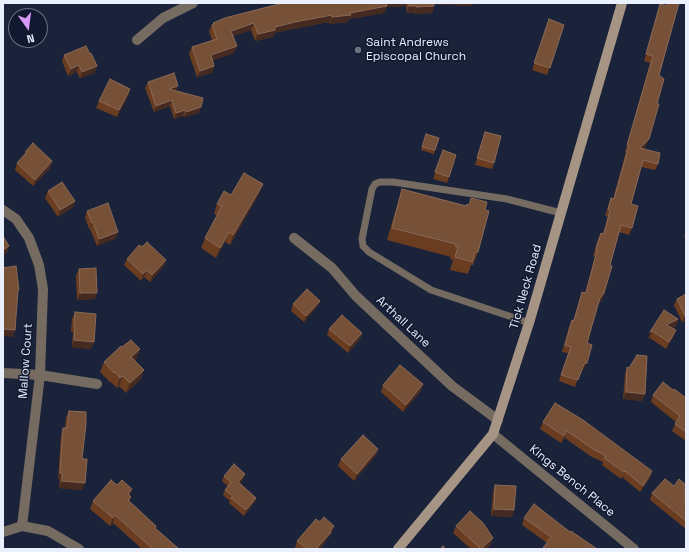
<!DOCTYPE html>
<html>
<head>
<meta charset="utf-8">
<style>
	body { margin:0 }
	#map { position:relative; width:689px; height:552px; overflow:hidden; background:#1a233a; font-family:"Space Grotesk",sans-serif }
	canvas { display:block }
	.frame { position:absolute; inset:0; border:4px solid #eaf0fd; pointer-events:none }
	.north { position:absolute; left:8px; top:8px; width:40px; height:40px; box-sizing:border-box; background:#111930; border:1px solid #686f82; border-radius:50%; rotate:166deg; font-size:11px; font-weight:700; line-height:16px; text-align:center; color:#eaf0fd }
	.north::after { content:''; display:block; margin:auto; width:14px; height:18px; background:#d89af8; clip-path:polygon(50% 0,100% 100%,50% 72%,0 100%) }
</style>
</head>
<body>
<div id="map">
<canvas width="689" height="552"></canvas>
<div class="frame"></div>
<div class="north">N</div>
</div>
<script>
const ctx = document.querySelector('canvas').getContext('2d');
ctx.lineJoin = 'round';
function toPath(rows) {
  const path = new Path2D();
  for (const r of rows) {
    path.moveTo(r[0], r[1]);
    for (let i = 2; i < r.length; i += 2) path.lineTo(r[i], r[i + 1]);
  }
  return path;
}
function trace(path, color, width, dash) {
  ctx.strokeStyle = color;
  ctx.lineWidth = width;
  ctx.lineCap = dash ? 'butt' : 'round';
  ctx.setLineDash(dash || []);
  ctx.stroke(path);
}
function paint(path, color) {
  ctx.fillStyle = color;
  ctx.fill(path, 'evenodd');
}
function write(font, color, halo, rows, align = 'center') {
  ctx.font = font + ' "Space Grotesk",sans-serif';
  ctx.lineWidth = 3;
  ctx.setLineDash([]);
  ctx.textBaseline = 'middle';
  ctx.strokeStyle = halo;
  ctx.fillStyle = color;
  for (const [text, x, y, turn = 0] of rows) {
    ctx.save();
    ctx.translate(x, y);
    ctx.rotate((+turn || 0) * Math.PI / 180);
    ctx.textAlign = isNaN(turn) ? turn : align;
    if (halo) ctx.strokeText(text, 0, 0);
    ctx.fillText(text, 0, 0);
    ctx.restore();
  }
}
trace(toPath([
	[529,323,509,316,431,290,369,252,363,246,362,239,372,189,375,184,380,182,393,182,507,199,561,213]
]), '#766b61', 7);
trace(toPath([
	[137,40,163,18,193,3],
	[3,210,16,219,29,238,39,265,43,289,40,375,22,526],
	[294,238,332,268,356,296,452,386,498,420],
	[3,373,40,375,97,384],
	[493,434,634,549],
	[3,532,22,526,48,531,79,549]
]), '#766b61', 10);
trace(toPath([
	[398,549,493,434,529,323,622,3]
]), '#a69484', 10);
paint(toPath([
	[283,3,473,3,472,6,434,4,432,13,414,14,414,13,407,13,406,6,387,7,384,13,349,19,348,22,329,24,329,22,292,29,274,33,273,37,255,41,251,30,233,36,234,53,213,60,214,66,212,73,197,77,189,54,192,47,212,40,209,31,212,25,213,24,213,23,225,19,225,18],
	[667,3,679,3,659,75,657,104,646,146,644,149,658,164,655,170,641,167,631,204,632,228,629,235,619,232,610,265,604,293,602,300,598,304,587,343,584,370,581,370,575,387,559,381,568,353,562,352,569,327,572,320,573,321,582,292,585,293,595,257,593,256,598,239,601,233,603,233,608,217,605,216,611,198,613,199,626,152,625,152,650,63,644,61,658,11,660,4,666,6],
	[549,19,564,25,547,75,532,70],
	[90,54,97,66,94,73,80,78,77,72,68,76,62,61,64,55],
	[148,82,176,91,199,113,184,117,183,116,174,119,170,106,154,112,145,88],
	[130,89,128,96,117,117,96,108,99,101],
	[485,132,494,163,492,169,475,165],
	[426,134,435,150,434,154,421,150],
	[443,150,456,155,447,183,433,179],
	[26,151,52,161,50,168,33,186,15,170,17,163,25,154],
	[402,189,466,206,469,205,471,198,485,210,478,252,473,265,471,265,468,274,450,270,453,260,450,259,451,257,387,240,398,202],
	[48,191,75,201,73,207,58,217,45,198],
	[259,194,230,245,225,242,216,258,201,248,205,238,217,215,214,214,217,204,231,195],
	[87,211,116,238,97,246,90,229,89,229,85,217],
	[686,231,686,239,684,236],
	[142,247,166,260,164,266,150,282,144,277,141,281,124,265,127,259],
	[79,269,95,299,77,300,76,276],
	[686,294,686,321,682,322,674,305,677,299],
	[320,301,317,307,304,322,291,311,293,304],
	[75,312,94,342,91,349,72,347,73,332,71,332,72,319],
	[678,319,676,326,671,328,676,330,673,337,666,349,650,338,648,339,650,332],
	[329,329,362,333,360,339,348,353,327,335],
	[122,347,140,349,136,359,134,361,144,370,140,380,126,393,119,386,117,388,111,382,111,383,100,372,104,362],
	[627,367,645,394,642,401,623,399,625,374],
	[423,384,421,391,403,412,381,392,383,385],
	[673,390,686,398,686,441,672,431,676,422,651,402,653,395],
	[555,403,650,478,640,492,622,477,621,479,602,465,603,462,590,456,565,438,561,443,540,429,543,422],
	[69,411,82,459,82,490,59,488,60,480,58,480,61,435,63,428,65,428,66,418],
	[378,449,376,455,354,481,338,466,341,459],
	[245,474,243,479,240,483,256,498,254,503,244,516,229,503,230,501,223,495,225,490,228,486,222,481,224,476],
	[495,485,512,517,491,516,493,492],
	[686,485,686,497,685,498,686,498,686,529,650,500,652,493,674,486],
	[130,496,131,497,129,502,156,526,155,528,179,549,142,549,113,523,110,526,90,509,93,501],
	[524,518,570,532,597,549,543,549,547,543,522,525],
	[456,526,491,545,486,549,471,549,453,533],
	[332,533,330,535,328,538,320,549,296,549,295,548,297,541]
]), '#6a3d21');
paint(toPath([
	[385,3,407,3,406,6,387,7,384,13,349,19,348,22,329,24,332,17],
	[432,3,473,3,472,6,431,4],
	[409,6,416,6,414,13,407,13],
	[434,6,432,13,414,14,416,7],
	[332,15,329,22,292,29,274,33,273,37,255,41,258,34,275,27,295,22],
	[254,23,251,30,229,38,231,31],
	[237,46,234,53,209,62,211,55],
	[79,65,77,72,68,76,71,69],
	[97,66,94,73,80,78,82,72],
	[214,66,212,73,197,77,200,71],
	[178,86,176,92,169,89],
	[130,89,128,96,117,117,119,110],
	[172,100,170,106,154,112,156,106],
	[201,107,199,113,184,117,186,112],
	[185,110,183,116,174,119,176,113],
	[649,139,646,146,638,154,640,148],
	[52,161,50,168,33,186,35,180],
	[263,184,259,194,230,245,233,235],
	[75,201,73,207,58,217,60,210],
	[93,222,90,229,89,229,92,223],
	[118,232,116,238,97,246,99,239],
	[229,232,225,242,216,258,220,248],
	[9,246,7,253,3,255,3,250],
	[166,260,164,266,150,282,152,275],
	[147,270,144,277,141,281,143,274],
	[80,293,97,293,95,299,77,300],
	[604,293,602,300,598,304,600,298],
	[320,301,317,307,304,322,306,316],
	[686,315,686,321,682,322,685,316],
	[678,319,676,326,664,331,666,325],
	[3,329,15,330,13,337,3,336],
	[676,330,673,337,666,349,669,342],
	[652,331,650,338,648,339,650,332],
	[362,333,360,339,348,353,350,346],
	[74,340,94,342,91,349,72,347],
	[140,349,136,359,128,367,131,357],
	[587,363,584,370,581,370,584,364],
	[144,370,140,380,126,393,130,383],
	[123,376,119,386,117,388,120,378],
	[423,384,421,391,403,412,406,405],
	[626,392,645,394,642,401,623,399],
	[567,431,565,438,561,443,564,436],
	[378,449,376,455,354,481,357,474],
	[652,471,650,478,640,492,643,486],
	[60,473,62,473,60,480,58,480],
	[245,474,243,479,236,487,238,482],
	[62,481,85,483,82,490,59,488],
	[132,489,130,496,128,494],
	[256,498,254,503,244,516,246,510],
	[494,509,514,510,512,517,491,516],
	[115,515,113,523,110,526,113,518],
	[334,526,332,533,330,535,328,538,320,549,316,549],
	[493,538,491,545,486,549,481,549]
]), '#442a21');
const building = toPath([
	[283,3,386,3,387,6,350,13,351,15,332,17,332,15,295,22,275,27,275,30,258,34,254,23,231,31,237,46,211,55,214,66,200,71,192,47,217,39,212,25,214,24,213,23,225,18,283,3],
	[409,3,434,3,434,6,416,7,416,6,409,6,409,3],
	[667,3,679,3,659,75,664,79,657,104,659,104,649,139,640,148,660,153,658,164,643,160,631,204,638,206,632,228,621,225,610,265,612,266,604,293,600,298,587,343,592,345,587,363,584,364,578,380,561,375,571,347,565,345,572,320,574,321,582,292,586,293,597,250,596,249,601,233,604,234,610,210,608,209,611,198,614,199,629,145,627,145,653,56,646,54,660,4,667,6,667,3],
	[549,19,564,25,550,68,534,63,549,19],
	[86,46,90,54,91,53,97,66,82,72,79,65,71,69,64,55,86,46],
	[174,73,178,86,169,89,203,98,201,107,186,112,185,110,176,113,172,100,156,106,148,82,174,73],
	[110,79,130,89,119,110,99,101,110,79],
	[485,132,501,136,494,163,477,158,485,132],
	[426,134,439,138,435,150,422,147,426,134],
	[33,143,52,161,35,180,17,163,26,153,26,151,33,143],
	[443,150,456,155,449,177,435,172,443,150],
	[244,173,263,184,233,235,229,232,220,248,205,238,222,206,217,204,224,191,231,195,244,173],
	[62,182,75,201,60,210,48,191,62,182],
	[402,189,466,206,467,204,469,205,471,198,487,202,485,210,489,211,478,252,475,252,472,262,455,257,458,247,455,246,456,244,392,228,402,189],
	[108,203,118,232,99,239,93,222,92,223,87,211,108,203],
	[3,236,9,246,3,250,3,236],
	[147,242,166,260,152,275,147,270,143,274,127,259,139,245,142,247,147,242],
	[16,266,19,290,18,290,15,330,3,329,3,268,16,266],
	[96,268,97,293,80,293,79,269,96,268],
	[307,289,320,301,306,316,293,304,307,289],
	[686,294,686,315,685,316,677,299,686,294],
	[664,310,678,319,666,325,676,330,669,342,652,331,650,332,664,310],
	[75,312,96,314,94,342,74,340,75,325,74,325,75,312],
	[342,315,362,333,350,346,329,329,342,315],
	[131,340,140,349,131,357,144,370,130,383,123,376,120,378,115,372,114,373,104,362,121,346,122,347,131,340],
	[637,355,647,356,645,394,626,392,627,367,629,368,637,355],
	[400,365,423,384,406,405,383,385,400,365],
	[663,382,673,390,674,389,686,398,686,432,675,424,680,416,653,395,663,382],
	[555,403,583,420,652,471,643,486,625,471,624,472,604,458,606,456,593,449,567,431,564,436,543,422,555,403],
	[69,411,86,412,86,424,82,459,87,459,85,483,62,481,62,473,60,473,63,428,67,428,69,411],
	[363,435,378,449,357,474,341,459,363,435],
	[234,464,245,474,238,482,256,498,246,510,231,498,233,496,225,490,231,482,224,476,234,464],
	[665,479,674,486,679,479,686,485,686,493,684,496,686,498,686,521,652,493,665,479],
	[111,480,117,485,122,480,132,489,128,494,131,497,128,500,156,526,155,528,179,549,153,549,115,515,113,518,93,501,111,480],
	[495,485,516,486,514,510,494,509,495,485],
	[534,504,570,532,571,531,597,549,545,549,543,548,551,537,524,518,534,504],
	[470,511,483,523,493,538,481,549,456,526,470,511],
	[324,517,334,526,330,531,331,532,316,549,307,549,297,541,316,519,320,522,324,517],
	[443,546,445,549,440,549,443,546]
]);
paint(building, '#775038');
trace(building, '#896957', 1);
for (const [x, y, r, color] of [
	[358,50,4,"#6b7280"]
]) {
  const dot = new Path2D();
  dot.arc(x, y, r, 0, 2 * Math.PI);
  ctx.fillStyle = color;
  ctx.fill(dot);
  trace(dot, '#111930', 1.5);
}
write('12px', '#eaf0fd', '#111930', [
	["Saint Andrews",366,43],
	["Episcopal Church",366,57]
], 'left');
write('12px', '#eaf0fd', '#111930', [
	["Tick Neck Road",526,287,-74],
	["Arthall Lane",403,322,43],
	["Mallow Court",26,361,-86],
	["Kings Bench Place",572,481,39]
]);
</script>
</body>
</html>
